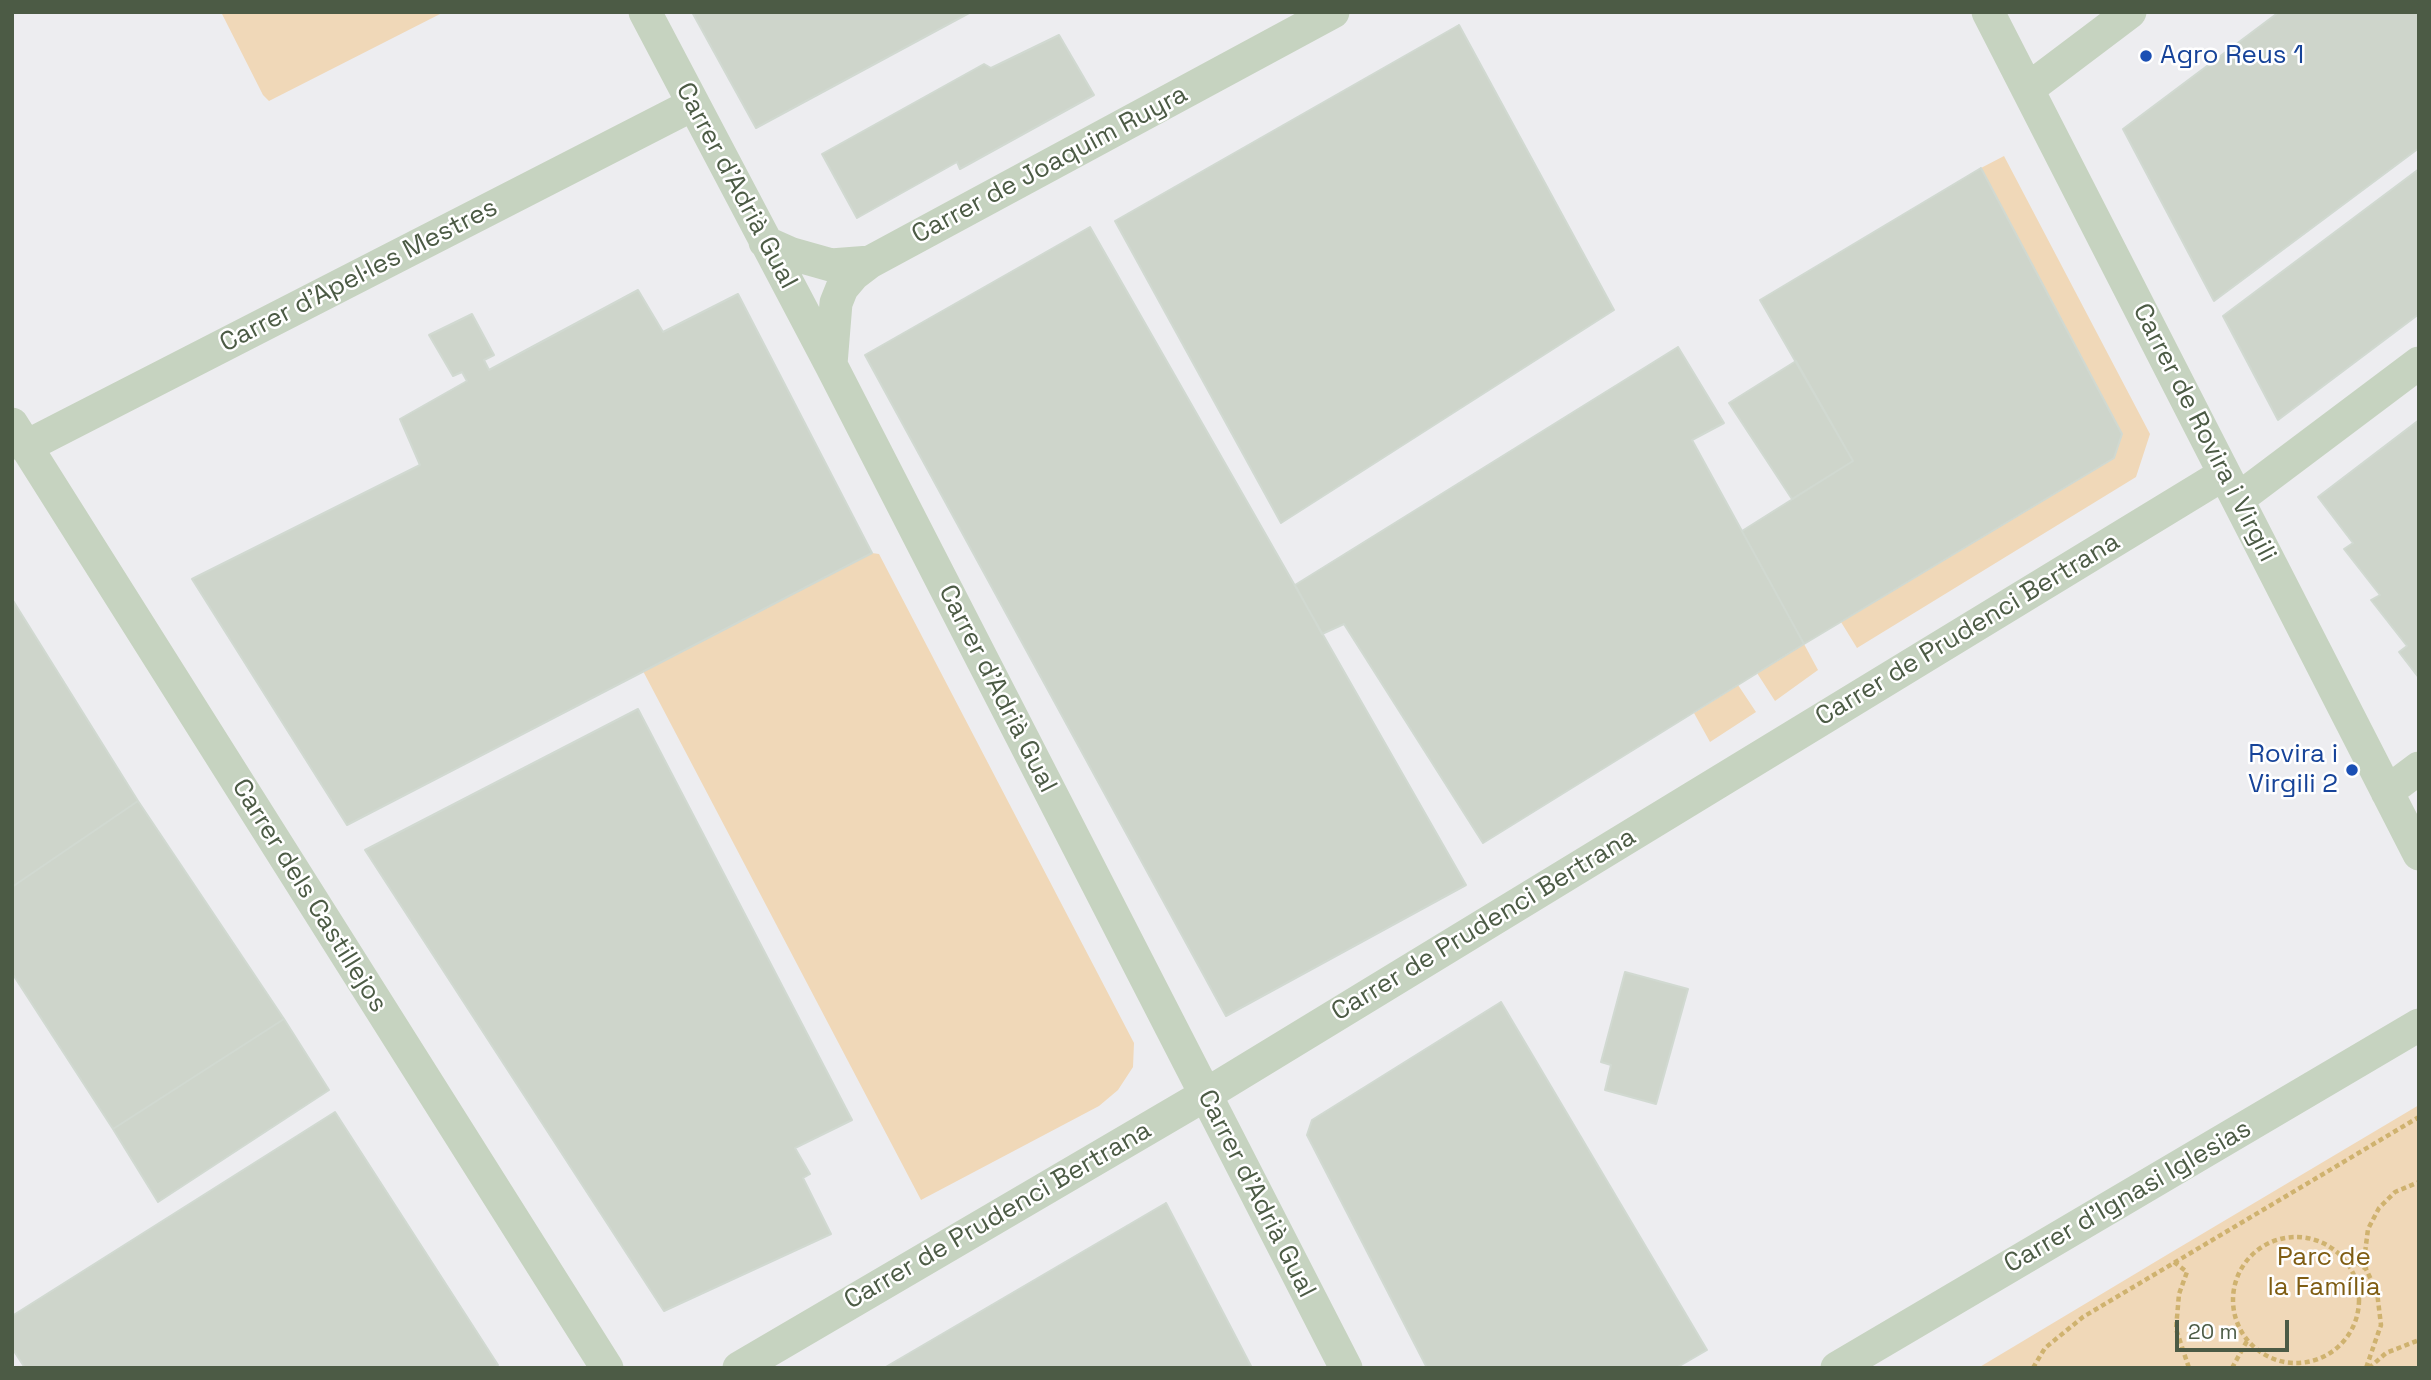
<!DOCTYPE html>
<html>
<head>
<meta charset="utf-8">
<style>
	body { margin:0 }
	#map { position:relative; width:2431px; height:1380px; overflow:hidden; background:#ededf0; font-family:"Space Grotesk",sans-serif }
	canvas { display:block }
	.frame { position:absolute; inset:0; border:14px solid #4c5b45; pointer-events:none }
	.scale { position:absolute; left:2175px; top:1320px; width:114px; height:32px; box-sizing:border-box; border:4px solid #4c5b45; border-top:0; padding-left:9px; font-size:21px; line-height:24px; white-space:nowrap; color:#4c5b45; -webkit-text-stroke:5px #fff; paint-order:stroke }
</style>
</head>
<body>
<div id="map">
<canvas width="2431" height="1380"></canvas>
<div class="frame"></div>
<div class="scale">20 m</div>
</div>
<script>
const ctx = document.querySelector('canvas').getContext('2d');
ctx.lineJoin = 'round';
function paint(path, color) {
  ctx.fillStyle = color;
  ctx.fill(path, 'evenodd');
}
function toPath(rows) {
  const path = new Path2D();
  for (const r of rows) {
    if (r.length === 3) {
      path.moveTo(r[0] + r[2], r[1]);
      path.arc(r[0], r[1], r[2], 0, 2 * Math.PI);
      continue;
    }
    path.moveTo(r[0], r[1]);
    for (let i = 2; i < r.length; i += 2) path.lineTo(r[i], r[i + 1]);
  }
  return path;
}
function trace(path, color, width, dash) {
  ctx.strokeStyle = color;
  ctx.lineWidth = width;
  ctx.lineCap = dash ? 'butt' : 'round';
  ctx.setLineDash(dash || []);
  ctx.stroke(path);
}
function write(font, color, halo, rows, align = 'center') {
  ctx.font = font + ' "Space Grotesk",sans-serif';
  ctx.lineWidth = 5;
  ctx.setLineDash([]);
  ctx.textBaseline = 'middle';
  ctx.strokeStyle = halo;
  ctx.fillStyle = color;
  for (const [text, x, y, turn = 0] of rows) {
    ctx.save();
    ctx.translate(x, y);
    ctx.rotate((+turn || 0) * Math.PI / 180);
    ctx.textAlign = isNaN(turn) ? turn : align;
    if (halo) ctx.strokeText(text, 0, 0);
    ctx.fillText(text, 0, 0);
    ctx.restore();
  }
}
paint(toPath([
	[221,12,444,12,269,101,263,95],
	[2004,156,2150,434,2136,477,1857,648,1841,622,2114,458,2122,434,1981,168],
	[872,553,879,554,1134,1043,1133,1067,1118,1090,1099,1106,921,1200,643,671],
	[1804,644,1818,670,1775,701,1757,673],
	[1738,685,1756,712,1710,742,1694,713],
	[2419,1105,2419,1368,1978,1368,2165,1256]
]), '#f0d8b8');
const building = toPath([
	[692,12,971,12,756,128,692,12],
	[2279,12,2419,12,2419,148,2214,301,2123,129,2279,12],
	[1459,25,1614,310,1281,523,1115,221,1459,25],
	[1059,35,1094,95,960,169,957,162,857,218,822,154,984,64,991,68,1059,35],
	[1981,168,2122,434,2114,458,1804,644,1742,531,1853,461,1760,300,1981,168],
	[2419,169,2419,314,2278,420,2223,316,2419,169],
	[1090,227,1466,885,1226,1016,865,355,1090,227],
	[638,290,663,332,738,294,872,553,347,825,192,579,420,465,400,419,467,381,462,372,453,376,429,335,472,314,494,355,484,360,489,370,638,290],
	[1678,347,1724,423,1692,440,1804,644,1483,843,1344,624,1322,634,1295,585,1678,347],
	[1796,361,1853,461,1792,499,1729,403,1796,361],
	[2419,420,2419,678,2399,652,2407,646,2371,600,2380,595,2344,549,2353,543,2318,497,2419,420],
	[12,599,138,801,12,887,12,599],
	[638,709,852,1120,795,1148,810,1174,803,1178,831,1234,664,1311,365,850,638,709],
	[138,801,284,1019,113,1129,12,973,12,887,138,801],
	[1625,972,1688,989,1656,1104,1605,1090,1611,1065,1601,1062,1625,972],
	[1501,1002,1707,1350,1676,1368,1427,1368,1307,1135,1312,1120,1501,1002],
	[284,1019,329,1090,158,1202,113,1129,284,1019],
	[335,1112,498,1365,493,1368,25,1368,12,1348,12,1316,335,1112],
	[1166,1203,1252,1368,884,1368,1166,1203]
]);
paint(building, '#ced5cb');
trace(building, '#d1d9d1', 2);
trace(toPath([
	[2296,1300,63],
	[2342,1253,2366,1269,2377,1292,2381,1325,2366,1368],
	[2174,1262,2187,1272,2179,1294,2176,1329,2189,1368],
	[2366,1269,2365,1253,2368,1229,2379,1208,2395,1192,2419,1182],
	[2033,1368,2045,1348,2083,1317,2419,1117],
	[2232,1368,2247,1341],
	[2369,1368,2386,1353,2419,1340]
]), '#cfb26f', 4.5, [5, 3.5]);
trace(toPath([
	[645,12,831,365,1346,1368],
	[1988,12,2419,854],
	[2028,89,2130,12],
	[765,242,792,254,831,265,870,262],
	[831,364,836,303,842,288,853,275,870,262,1333,12],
	[12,424,607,1368],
	[25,447,692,105],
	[2238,499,2419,363],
	[2387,792,2419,768],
	[739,1368,1205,1095,2224,474],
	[1837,1368,2419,1025]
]), '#c6d3c0', 33);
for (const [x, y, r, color] of [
	[2146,56,7,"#1a4fb4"],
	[2352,770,7,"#1a4fb4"]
]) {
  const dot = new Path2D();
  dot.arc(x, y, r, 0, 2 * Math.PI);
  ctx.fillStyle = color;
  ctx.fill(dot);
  trace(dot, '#fff', 2.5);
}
write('26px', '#164399', '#fff', [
	["Agro Reus 1",2160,56],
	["Rovira i",2338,755,"right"],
	["Virgili 2",2338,785,"right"]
], 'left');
write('26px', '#4c5b45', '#fff', [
	["Carrer de Joaquim Ruyra",1050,165,-28],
	["Carrer d'Adrià Gual",736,186,62],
	["Carrer d'Apel·les Mestres",359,276,-27],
	["Carrer de Rovira i Virgili",2204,433,63],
	["Carrer de Prudenci Bertrana",1968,630,-31],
	["Carrer d'Adrià Gual",997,689,63],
	["Carrer dels Castillejos",309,896,58],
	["Carrer de Prudenci Bertrana",1484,925,-31],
	["Carrer d'Adrià Gual",1256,1194,63],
	["Carrer d'Ignasi Iglesias",2128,1197,-30],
	["Carrer de Prudenci Bertrana",998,1216,-30]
]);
write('26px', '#7f5d13', '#fff', [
	["Parc de",2324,1258],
	["la Família",2324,1288]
]);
</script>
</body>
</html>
